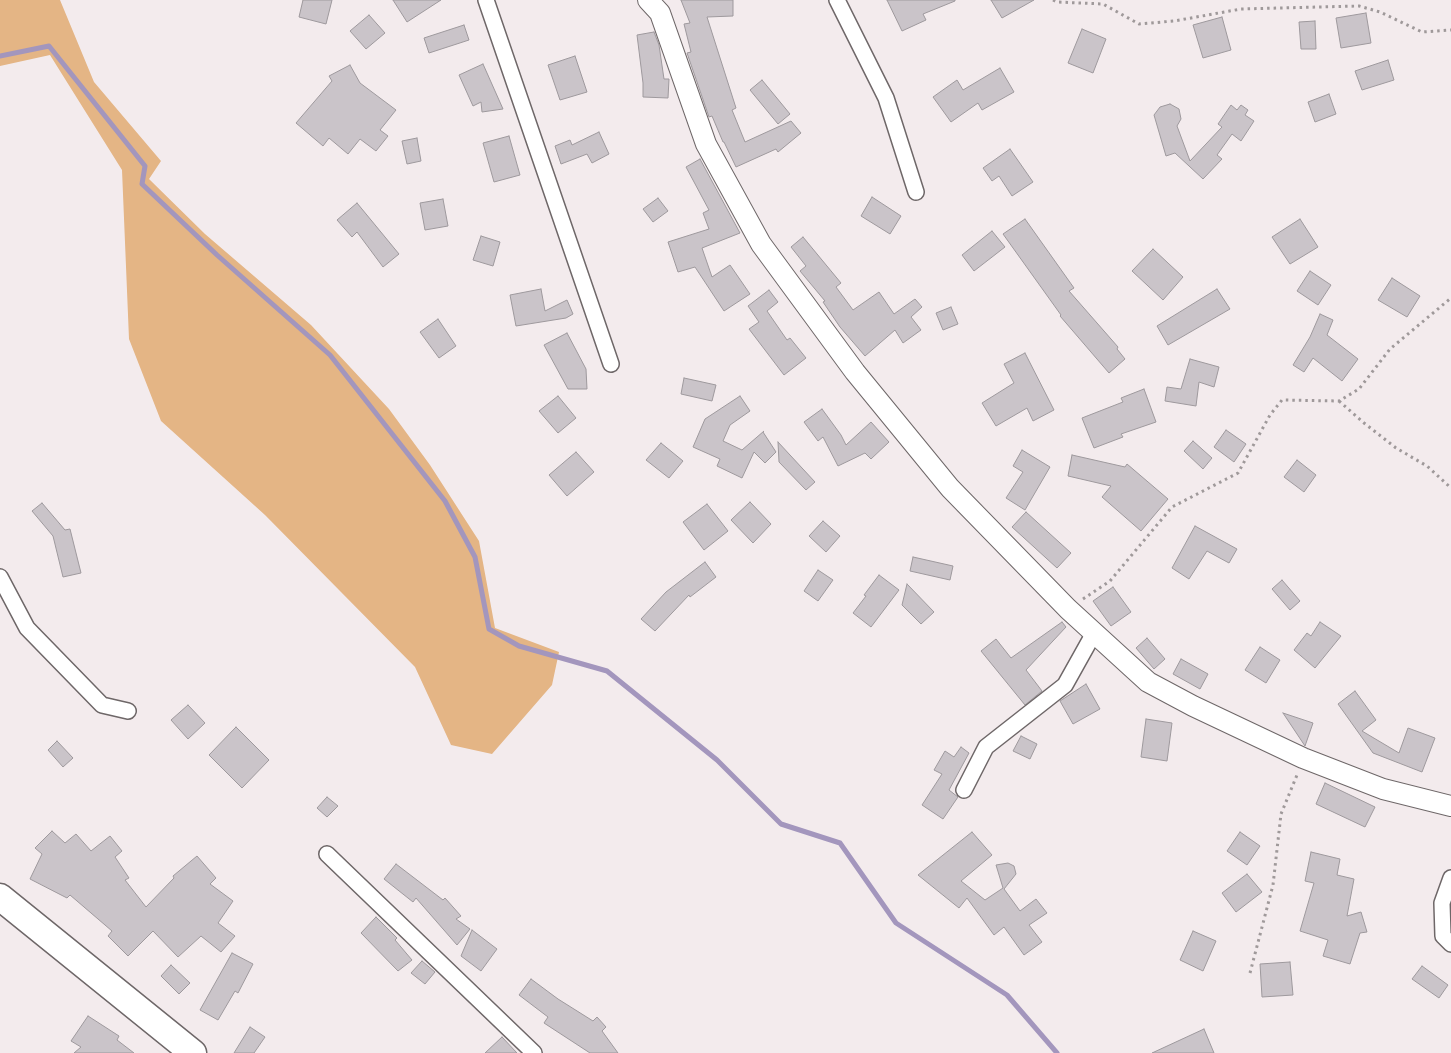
<!DOCTYPE html>
<html>
<head>
<meta charset="utf-8">
<style>
	body { margin:0 }
	canvas { display:block; background:#f3ebed }
</style>
</head>
<body>
<canvas width="1451" height="1053"></canvas>
<script>
const ctx = document.querySelector('canvas').getContext('2d');
ctx.lineJoin = 'round';
function paint(path, color) {
  ctx.fillStyle = color;
  ctx.fill(path, 'evenodd');
}
function toPath(rows) {
  const path = new Path2D();
  for (const r of rows) {
    path.moveTo(r[0], r[1]);
    for (let i = 2; i < r.length; i += 2) path.lineTo(r[i], r[i + 1]);
  }
  return path;
}
function trace(path, color, width, dash) {
  ctx.strokeStyle = color;
  ctx.lineWidth = width;
  ctx.lineCap = dash ? 'butt' : 'round';
  ctx.setLineDash(dash || []);
  ctx.stroke(path);
}
paint(toPath([
	[0,0,60,0,94,82,161,161,149,179,205,234,311,325,389,409,430,465,479,541,495,628,559,652,552,685,492,754,451,745,415,667,265,515,161,421,129,339,122,170,50,55,0,66]
]), '#e4b585');
trace(toPath([
	[0,56,49,46,145,166,142,184,217,255,330,355,445,501,475,557,489,629,519,646,607,671,717,760,781,824,840,843,896,923,1007,995,1057,1053]
]), '#a396bd', 5);
const building = toPath([
	[303,0,332,0,326,24,299,17,303,0],
	[393,0,441,0,407,22,393,0],
	[681,0,733,0,733,16,707,17,736,108,732,110,745,142,791,121,801,133,778,152,776,149,736,167,724,142,723,142,712,116,709,117,687,53,691,52,684,24,690,23,681,0],
	[887,0,955,0,955,1,923,14,926,20,902,31,887,0],
	[991,0,1034,0,1002,18,991,0],
	[1366,13,1371,43,1341,48,1336,18,1366,13],
	[369,15,385,33,366,49,350,31,369,15],
	[1222,17,1231,50,1203,58,1193,25,1222,17],
	[1315,21,1316,49,1301,49,1299,22,1315,21],
	[464,25,469,40,429,53,424,38,464,25],
	[1082,29,1106,39,1093,73,1068,63,1082,29],
	[654,32,659,45,664,79,669,79,668,98,643,97,643,83,637,35,654,32],
	[575,56,587,92,560,100,548,65,575,56],
	[1388,60,1394,80,1362,90,1355,71,1388,60],
	[483,64,503,109,482,112,481,102,473,106,459,75,483,64],
	[350,65,360,83,396,110,380,130,388,136,376,151,360,139,348,154,329,138,323,146,296,123,332,81,329,76,350,65],
	[1000,68,1014,92,982,110,978,103,951,122,933,97,957,80,963,90,1000,68],
	[762,80,790,114,778,124,750,90,762,80],
	[1329,94,1336,114,1315,122,1308,102,1329,94],
	[1170,104,1179,109,1181,119,1177,126,1190,161,1222,127,1218,124,1231,105,1237,110,1241,105,1248,110,1245,115,1254,121,1241,141,1232,134,1217,155,1222,159,1203,179,1175,153,1166,156,1154,115,1160,107,1170,104],
	[599,132,609,154,592,163,587,154,561,164,555,146,570,140,572,145,599,132],
	[509,136,520,175,494,182,483,143,509,136],
	[417,138,421,161,407,164,402,141,417,138],
	[1010,149,1033,182,1012,196,999,176,992,181,983,168,1010,149],
	[700,159,740,233,702,248,712,277,730,265,750,294,724,311,695,267,678,272,668,242,709,229,703,213,709,210,686,167,700,159],
	[872,197,901,216,890,234,861,216,872,197],
	[658,198,668,211,653,222,643,209,658,198],
	[443,199,448,226,425,230,420,203,443,199],
	[357,203,399,254,383,267,357,232,352,237,337,220,357,203],
	[1025,219,1074,288,1069,291,1118,347,1117,349,1125,359,1109,373,1060,316,1061,315,1003,234,1025,219],
	[1300,219,1318,247,1290,264,1272,237,1300,219],
	[992,231,1005,247,974,271,962,255,992,231],
	[481,236,500,242,493,266,473,260,481,236],
	[803,237,841,283,836,287,853,310,879,292,894,314,915,299,922,307,911,317,921,330,903,343,895,330,865,356,840,327,823,302,825,301,800,271,806,266,791,247,803,237],
	[1153,249,1183,277,1163,300,1132,271,1153,249],
	[1310,271,1331,285,1318,305,1297,291,1310,271],
	[1392,278,1420,296,1407,317,1378,300,1392,278],
	[541,289,545,311,567,300,573,314,566,318,516,326,510,295,541,289],
	[1217,289,1230,309,1168,345,1157,326,1217,289],
	[769,290,778,302,767,311,787,340,790,338,806,358,784,375,749,329,759,322,748,306,769,290],
	[951,307,958,324,943,330,936,313,951,307],
	[1320,314,1333,320,1327,335,1358,359,1342,381,1313,358,1304,372,1293,365,1310,337,1320,314],
	[438,319,456,346,439,358,420,332,438,319],
	[567,333,586,369,587,389,568,389,544,345,567,333],
	[1025,353,1054,410,1033,421,1027,408,996,426,982,403,1014,383,1004,364,1025,353],
	[1190,359,1219,367,1214,387,1199,382,1196,406,1165,401,1167,387,1181,389,1190,359],
	[684,378,716,385,712,401,681,394,684,378],
	[1144,389,1156,422,1121,434,1123,437,1094,448,1082,418,1123,402,1121,398,1144,389],
	[558,396,576,418,558,433,539,411,558,396],
	[740,396,750,411,730,425,723,441,742,450,764,431,763,432,776,452,765,463,754,452,742,478,717,466,720,459,693,447,705,419,740,396],
	[822,409,841,435,846,445,871,422,889,442,871,459,865,453,838,466,823,437,818,441,804,422,822,409],
	[1226,430,1246,444,1234,462,1214,447,1226,430],
	[1193,441,1212,458,1203,469,1184,451,1193,441],
	[778,442,815,482,806,490,779,462,778,442],
	[661,443,683,461,669,478,646,460,661,443],
	[1022,450,1050,467,1025,510,1006,498,1023,472,1013,466,1022,450],
	[576,452,594,472,567,496,549,475,576,452],
	[1072,455,1125,467,1127,464,1168,499,1141,531,1102,497,1111,486,1068,476,1072,455],
	[1297,460,1316,475,1304,492,1284,477,1297,460],
	[750,502,771,524,753,543,731,520,750,502],
	[42,503,65,530,70,529,81,573,63,577,53,536,32,511,42,503],
	[707,504,728,531,704,550,683,522,707,504],
	[1026,512,1071,553,1057,568,1012,527,1026,512],
	[823,521,840,536,826,552,809,536,823,521],
	[1195,526,1237,549,1229,563,1207,551,1189,579,1172,568,1195,526],
	[913,557,953,566,950,580,910,571,913,557],
	[705,562,716,577,690,597,689,595,655,631,641,619,666,592,705,562],
	[818,570,833,580,818,601,804,591,818,570],
	[879,575,899,590,871,627,853,613,866,596,864,595,879,575],
	[1282,580,1300,601,1290,610,1272,589,1282,580],
	[907,584,934,612,921,624,902,605,907,584],
	[1113,587,1131,612,1111,626,1093,601,1113,587],
	[1062,622,1066,627,1026,670,1042,691,1025,705,981,651,996,639,1011,658,1062,622],
	[1320,622,1341,636,1315,668,1294,650,1307,633,1311,636,1320,622],
	[1147,638,1165,659,1154,669,1136,648,1147,638],
	[1260,647,1280,660,1266,683,1245,670,1260,647],
	[1181,659,1208,674,1200,689,1173,674,1181,659],
	[1086,684,1100,709,1073,724,1060,701,1086,684],
	[1355,691,1376,720,1362,731,1399,753,1408,728,1435,738,1422,772,1373,753,1338,704,1355,691],
	[188,705,205,723,188,739,171,720,188,705],
	[1283,713,1313,723,1305,746,1283,713],
	[1146,719,1172,723,1167,761,1141,757,1146,719],
	[236,727,269,760,242,788,209,755,236,727],
	[1021,736,1037,744,1030,759,1013,751,1021,736],
	[57,741,73,758,63,767,48,750,57,741],
	[961,747,969,753,949,790,958,797,943,819,922,805,942,774,934,770,945,751,954,757,961,747],
	[1325,783,1375,807,1365,827,1316,804,1325,783],
	[327,797,338,806,327,817,317,808,327,797],
	[52,831,65,843,76,834,91,851,110,836,122,851,115,857,129,878,125,880,146,907,174,878,173,876,197,856,216,878,210,884,233,901,218,923,235,936,221,952,201,936,178,957,153,931,128,956,108,936,112,931,70,895,67,898,30,879,42,854,35,848,52,831],
	[972,832,992,855,961,881,985,900,1003,888,996,865,1008,863,1014,866,1016,874,1004,889,1020,911,1036,899,1047,913,1029,925,1042,942,1024,955,1004,927,994,935,967,898,959,908,918,875,972,832],
	[1240,832,1260,846,1247,865,1227,851,1240,832],
	[1311,852,1340,859,1337,875,1354,879,1347,916,1361,912,1367,932,1360,933,1350,964,1323,956,1328,940,1300,931,1314,883,1305,881,1311,852],
	[396,864,443,900,445,898,461,916,456,919,470,929,457,945,416,898,413,902,384,879,396,864],
	[1247,874,1262,892,1236,912,1222,893,1247,874],
	[376,917,397,938,395,940,412,960,398,971,361,933,376,917],
	[472,930,497,949,481,971,461,956,472,930],
	[1193,931,1216,941,1203,971,1180,960,1193,931],
	[232,953,253,964,238,993,235,991,218,1020,200,1010,232,953],
	[422,961,435,972,425,984,411,973,422,961],
	[1290,962,1293,995,1262,997,1260,964,1290,962],
	[171,965,190,983,179,994,161,976,171,965],
	[1422,966,1448,985,1439,998,1412,979,1422,966],
	[531,979,558,999,593,1021,597,1017,606,1027,602,1031,618,1053,590,1053,544,1023,548,1017,519,995,531,979],
	[88,1016,119,1036,117,1040,134,1053,74,1053,81,1047,71,1041,88,1016],
	[250,1027,265,1037,254,1053,234,1053,250,1027],
	[1204,1029,1214,1053,1152,1053,1204,1029],
	[502,1037,517,1053,485,1053,502,1037]
]);
paint(building, '#cac4c9');
trace(building, '#9e999d', 1);
const street = toPath([
	[486,0,611,364],
	[837,0,886,98,916,192],
	[0,577,27,628,102,705,128,711],
	[964,790,986,747,1065,685,1094,633],
	[327,854,534,1053],
	[1451,878,1442,903,1443,936,1451,944]
]);
const secondary = toPath([
	[648,0,660,13,706,144,761,244,855,372,950,488,1068,609,1148,682,1193,706,1303,758,1383,789,1451,806]
]);
const highway = toPath([
	[0,897,193,1053]
]);
trace(street, '#6e6768', 18);
trace(secondary, '#6e6768', 22);
trace(highway, '#6e6768', 29);
trace(toPath([
	[1053,0,1057,2,1103,4,1139,24,1174,21,1241,9,1359,6,1380,12,1422,32,1451,30],
	[1339,401,1364,423,1396,448,1427,466,1451,488],
	[1083,599,1110,581,1172,507,1238,473,1270,415,1282,400,1339,401,1359,389,1390,349,1451,298],
	[1250,973,1273,885,1281,814,1297,775]
]), '#9f999a', 3, [2.5, 4]);
trace(street, '#fff', 15);
trace(secondary, '#fff', 20);
trace(highway, '#fff', 26);
</script>
</body>
</html>
